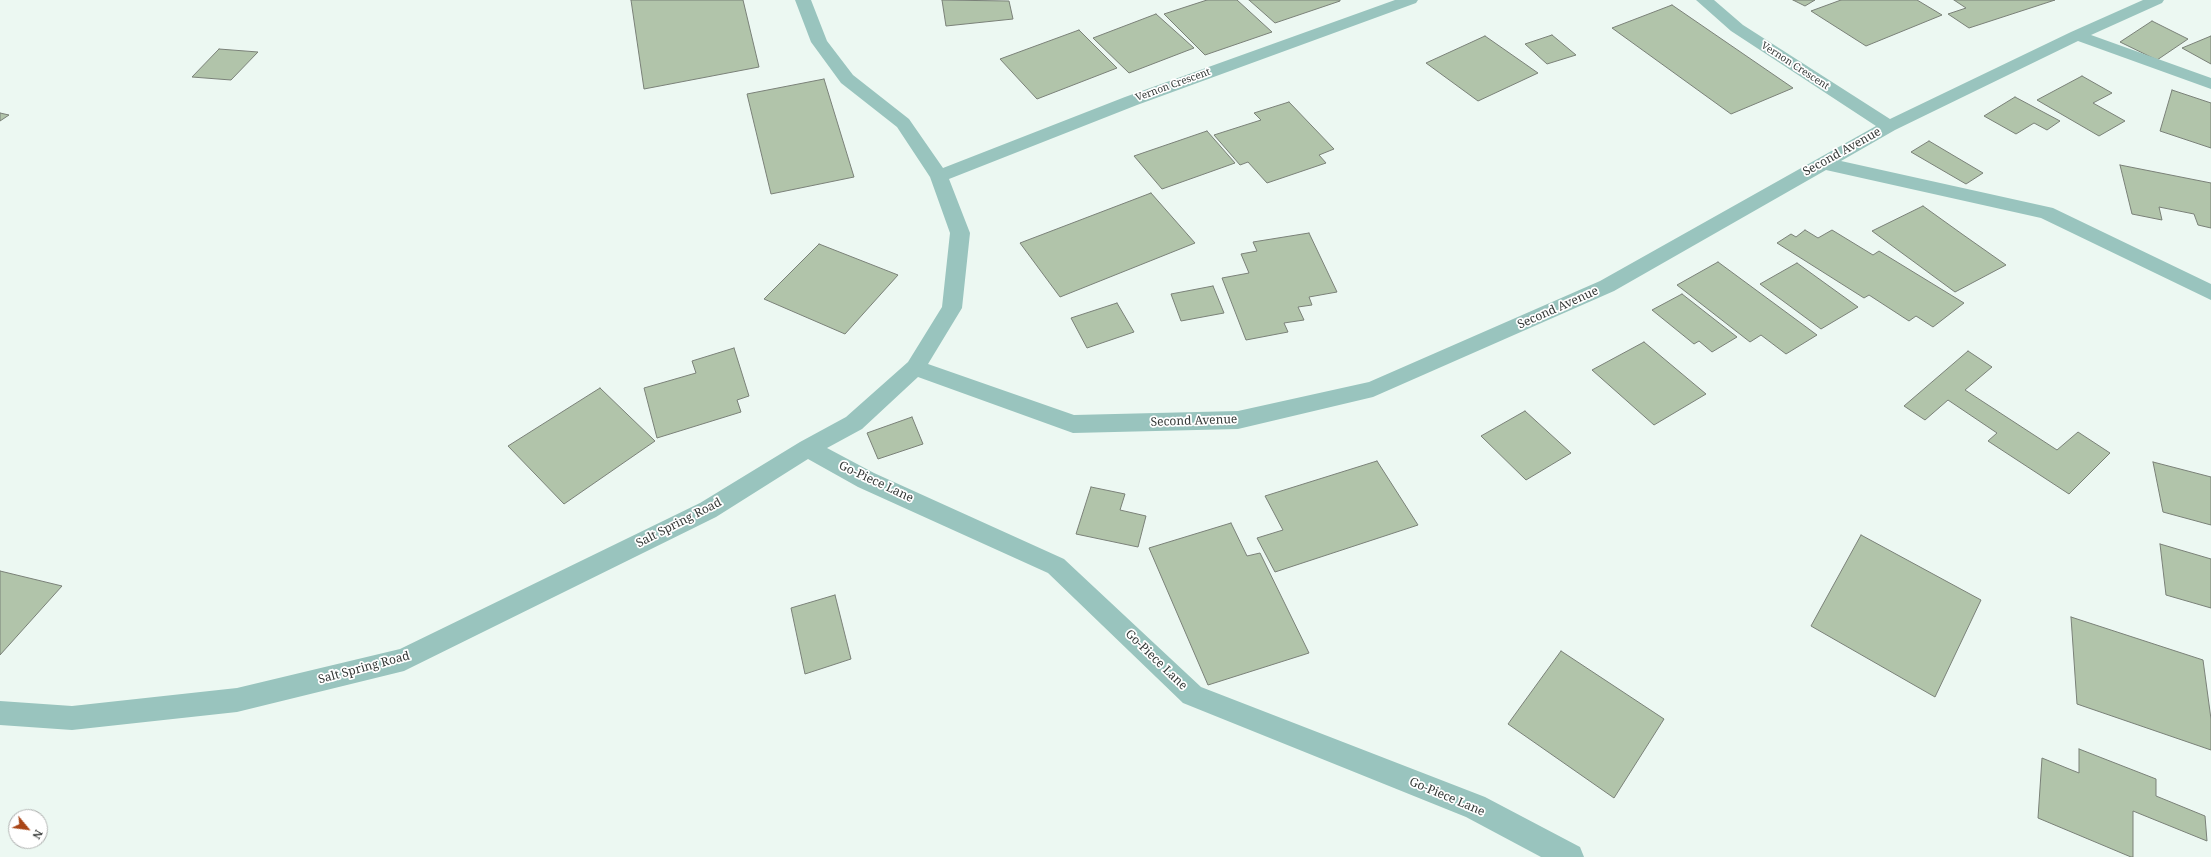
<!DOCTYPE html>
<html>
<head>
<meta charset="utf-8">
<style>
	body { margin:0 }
	#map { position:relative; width:2211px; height:857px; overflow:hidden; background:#ecf8f2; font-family:"Noto Serif",serif }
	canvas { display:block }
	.north { position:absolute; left:8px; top:809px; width:40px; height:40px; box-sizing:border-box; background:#fff; border:1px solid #aeb0af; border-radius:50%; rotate:119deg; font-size:11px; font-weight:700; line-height:16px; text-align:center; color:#353937 }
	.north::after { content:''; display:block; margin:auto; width:14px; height:18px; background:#a94516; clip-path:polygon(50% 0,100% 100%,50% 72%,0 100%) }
</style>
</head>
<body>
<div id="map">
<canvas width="2211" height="857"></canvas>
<div class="north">N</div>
</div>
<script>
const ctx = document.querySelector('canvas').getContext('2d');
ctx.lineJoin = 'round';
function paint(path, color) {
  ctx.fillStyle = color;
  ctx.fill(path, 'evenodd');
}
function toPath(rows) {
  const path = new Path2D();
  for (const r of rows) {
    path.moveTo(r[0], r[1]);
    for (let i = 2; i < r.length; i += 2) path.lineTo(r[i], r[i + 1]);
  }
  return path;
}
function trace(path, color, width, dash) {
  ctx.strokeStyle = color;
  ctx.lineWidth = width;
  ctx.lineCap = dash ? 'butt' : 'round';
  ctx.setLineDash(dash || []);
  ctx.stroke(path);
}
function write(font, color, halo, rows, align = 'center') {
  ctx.font = font + ' "Noto Serif",serif';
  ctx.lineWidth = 3.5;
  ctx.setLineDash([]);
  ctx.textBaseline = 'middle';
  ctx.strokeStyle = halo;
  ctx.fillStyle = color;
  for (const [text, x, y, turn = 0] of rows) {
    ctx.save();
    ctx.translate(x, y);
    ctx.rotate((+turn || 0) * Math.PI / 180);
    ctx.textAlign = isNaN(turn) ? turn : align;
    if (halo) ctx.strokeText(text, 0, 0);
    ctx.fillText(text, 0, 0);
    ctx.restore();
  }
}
const building = toPath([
	[631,0,743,0,759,67,644,89,631,0],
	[942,0,1009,1,1013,19,946,26,942,0],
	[1207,0,1237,0,1272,32,1205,55,1164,14,1207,0],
	[1249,0,1340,0,1340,1,1275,23,1249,0],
	[1793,0,1815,0,1805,6,1793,0],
	[1841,0,1917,0,1942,15,1866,46,1811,11,1841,0],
	[1954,0,2055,0,1969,28,1948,14,1966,8,1954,0],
	[1672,5,1793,88,1731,114,1612,28,1672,5],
	[1156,14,1194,48,1129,73,1093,38,1156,14],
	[2152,21,2188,39,2157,60,2120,42,2152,21],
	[1079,30,1117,68,1037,99,1000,59,1079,30],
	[1552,35,1576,55,1547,64,1525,44,1552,35],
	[1485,36,1538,73,1478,101,1426,63,1485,36],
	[2211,36,2211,64,2182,48,2211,36],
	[219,49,258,52,231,80,192,77,219,49],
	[2082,76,2112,93,2093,103,2125,121,2099,136,2037,100,2082,76],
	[824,79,854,177,771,194,747,94,824,79],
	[2172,90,2211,103,2211,148,2160,131,2172,90],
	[2015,97,2060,121,2047,130,2034,123,2016,134,1984,116,2015,97],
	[1289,102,1334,149,1319,155,1326,163,1267,183,1248,162,1240,165,1214,135,1261,120,1254,113,1289,102],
	[0,113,9,115,0,121,0,113],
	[1207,131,1235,163,1162,189,1134,156,1207,131],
	[1929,141,1983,173,1966,184,1911,152,1929,141],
	[2120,165,2211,183,2211,228,2198,225,2194,214,2159,207,2162,220,2132,214,2120,165],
	[1151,193,1195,243,1060,297,1020,243,1151,193],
	[1923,206,1962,234,2006,265,1955,292,1872,231,1923,206],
	[1805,230,1818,238,1832,230,1873,255,1879,251,1964,303,1933,327,1916,316,1909,321,1869,295,1864,298,1777,243,1791,234,1796,237,1805,230],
	[1309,233,1337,292,1309,297,1312,305,1298,307,1304,320,1284,323,1288,332,1246,340,1222,278,1249,273,1241,254,1257,251,1253,242,1309,233],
	[819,244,898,275,845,334,764,299,819,244],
	[1718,262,1817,335,1786,354,1761,335,1750,342,1677,285,1718,262],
	[1797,263,1858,307,1821,329,1760,284,1797,263],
	[1213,286,1224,313,1181,321,1171,294,1213,286],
	[1682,294,1737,337,1712,352,1699,341,1694,344,1652,310,1682,294],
	[1117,303,1134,332,1087,348,1071,318,1117,303],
	[1644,342,1706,394,1654,425,1592,370,1644,342],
	[734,348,749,396,737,400,741,412,657,438,644,388,696,373,692,361,734,348],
	[1968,351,1992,367,1965,390,2057,450,2078,432,2110,453,2069,494,1988,441,1997,433,1948,400,1925,420,1904,406,1968,351],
	[600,388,655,441,564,504,508,446,600,388],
	[1525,411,1571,453,1526,480,1481,436,1525,411],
	[912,417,923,444,878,459,867,433,912,417],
	[1377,461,1418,525,1275,572,1257,538,1283,530,1265,496,1377,461],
	[2153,462,2211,477,2211,525,2163,512,2153,462],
	[1091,487,1125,494,1120,510,1146,516,1138,547,1076,534,1091,487],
	[1231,523,1247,556,1260,553,1309,653,1208,685,1149,548,1231,523],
	[1861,535,1981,600,1935,697,1811,626,1861,535],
	[2160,544,2211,559,2211,608,2166,595,2160,544],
	[0,571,62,586,0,655,0,571],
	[835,595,851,659,805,674,791,608,835,595],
	[2071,617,2203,660,2211,719,2211,750,2077,704,2071,617],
	[1561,651,1664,719,1614,798,1508,724,1561,651],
	[2079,749,2156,779,2156,796,2205,816,2207,841,2133,811,2133,857,2131,857,2038,818,2042,758,2079,773,2079,749]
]);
paint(building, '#b1c4aa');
trace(building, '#7a8178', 1);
paint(toPath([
	[795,0,811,0,827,41,853,75,909,119,943,168,1125,97,1395,0,1418,0,1416,3,1137,105,949,179,970,233,962,308,928,364,1074,415,1238,411,1369,382,1600,281,1876,126,1731,31,1696,0,1714,0,1743,25,1890,119,2071,32,2143,0,2164,0,2162,3,2091,35,2211,78,2211,89,2078,41,1895,130,1841,161,2053,208,2211,284,2211,300,2041,218,1826,170,1614,291,1373,397,1238,429,1073,433,918,377,862,429,827,448,874,473,1064,559,1201,687,1485,797,1580,847,1584,857,1541,857,1466,817,1183,703,1048,573,858,487,808,459,716,517,404,671,237,712,72,730,0,725,0,701,72,706,237,688,400,649,700,503,800,442,846,417,908,362,942,307,950,233,930,177,897,127,841,83,811,42,795,0]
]), '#99c4be');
write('10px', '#353937', '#fff', [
	["Vernon Crescent",1795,66,33],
	["Vernon Crescent",1173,85,-20]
]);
write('12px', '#353937', '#fff', [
	["Second Avenue",1842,152,-29],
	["Second Avenue",1558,308,-24],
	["Second Avenue",1194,421,-2],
	["Go-Piece Lane",876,482,25],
	["Salt Spring Road",679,523,-27],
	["Go-Piece Lane",1156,660,44],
	["Salt Spring Road",364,668,-15],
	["Go-Piece Lane",1447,797,23]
]);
</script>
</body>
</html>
